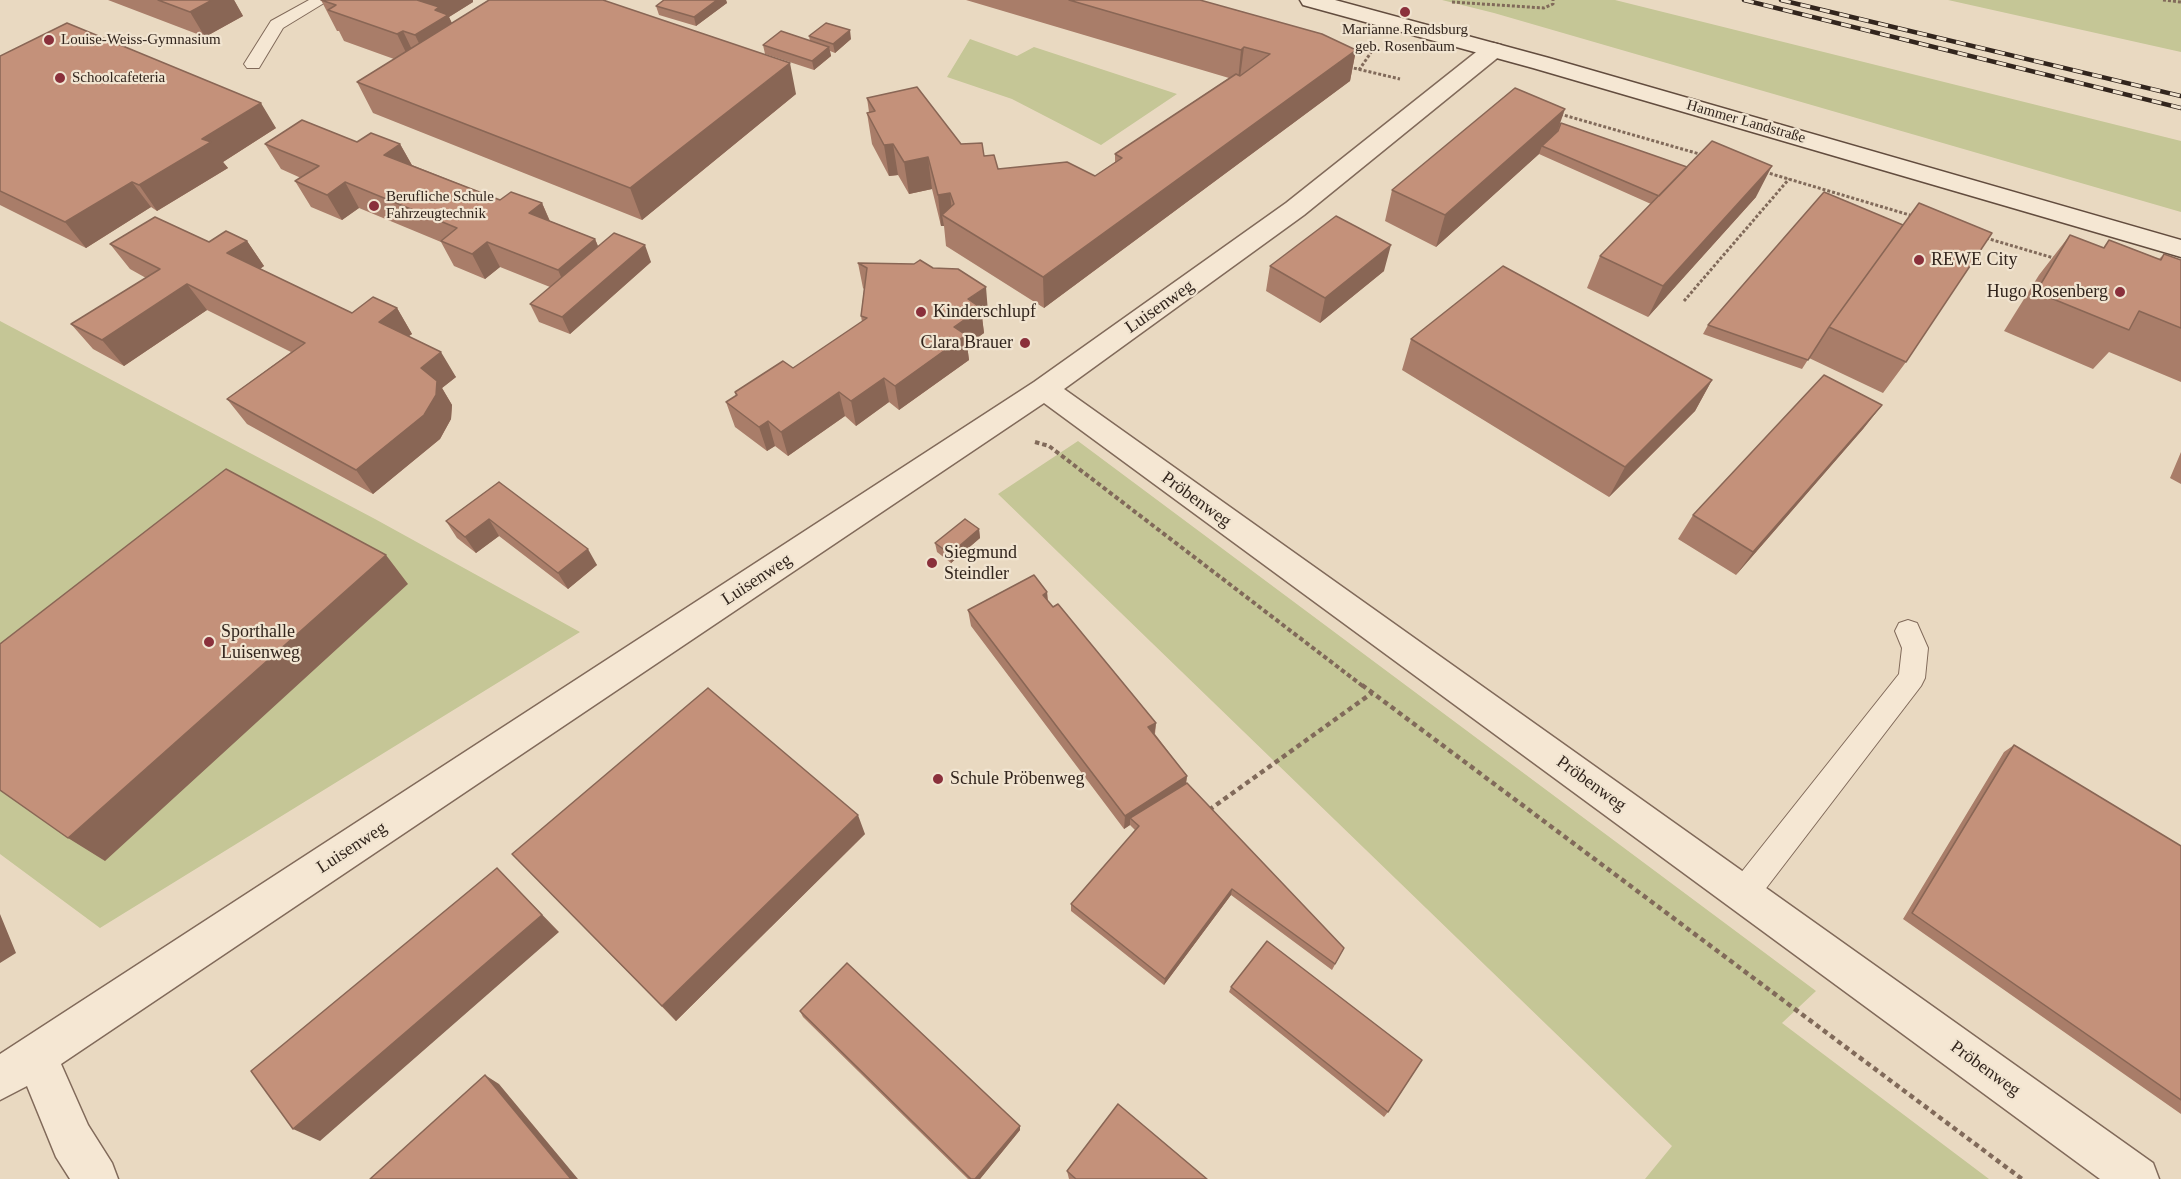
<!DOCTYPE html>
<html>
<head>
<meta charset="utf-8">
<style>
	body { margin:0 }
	canvas { display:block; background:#e9d9c1 }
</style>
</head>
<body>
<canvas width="2181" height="1179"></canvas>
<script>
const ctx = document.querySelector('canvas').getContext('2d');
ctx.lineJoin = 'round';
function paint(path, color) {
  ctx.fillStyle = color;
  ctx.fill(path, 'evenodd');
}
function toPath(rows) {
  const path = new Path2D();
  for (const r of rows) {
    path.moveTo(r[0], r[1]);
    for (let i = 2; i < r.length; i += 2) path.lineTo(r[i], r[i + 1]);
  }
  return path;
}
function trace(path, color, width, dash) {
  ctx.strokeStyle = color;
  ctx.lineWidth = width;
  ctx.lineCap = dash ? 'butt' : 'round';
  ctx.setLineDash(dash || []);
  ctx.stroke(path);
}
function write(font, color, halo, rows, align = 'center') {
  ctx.font = font + ' Georgia,serif';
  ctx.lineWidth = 4.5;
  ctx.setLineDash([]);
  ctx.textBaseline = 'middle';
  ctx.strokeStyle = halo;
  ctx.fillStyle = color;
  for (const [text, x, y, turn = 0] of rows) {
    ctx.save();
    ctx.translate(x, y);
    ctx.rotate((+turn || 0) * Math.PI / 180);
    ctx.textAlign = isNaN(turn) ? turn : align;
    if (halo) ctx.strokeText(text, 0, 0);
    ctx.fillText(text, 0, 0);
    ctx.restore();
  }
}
paint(toPath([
	[1442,0,1615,0,2181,141,2181,212,1494,13],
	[1948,0,2181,0,2181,52],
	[970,39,1017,56,1034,47,1177,94,1101,145,1012,99,947,77],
	[0,321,375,519,580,632,100,928,0,854],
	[1078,441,1816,991,1782,1023,1989,1179,1645,1179,1672,1146,998,494]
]), '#c5c696');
const service = toPath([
	[309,0,329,0,283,28,259,68,247,68,244,64,271,21,309,0],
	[1908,620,1917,623,1928,648,1925,678,1921,686,1754,904,1743,908,1732,904,1728,894,1732,884,1899,674,1902,648,1895,631,1899,623,1908,620]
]);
const minor = toPath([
	[1493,43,1501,45,1504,50,1501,55,1304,215,1064,389,2153,1163,2159,1179,2100,1179,1044,403,61,1064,88,1125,112,1163,118,1179,70,1179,56,1157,27,1086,0,1100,0,1054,1034,382,1286,203,1485,45,1493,43]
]);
const secondary = toPath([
	[1300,0,1335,0,1549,58,2181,240,2181,257,1533,68,1303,5,1300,0]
]);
trace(service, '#816a5a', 2);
trace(minor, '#816a5a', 3);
trace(secondary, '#624c3e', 3);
trace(toPath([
	[2163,0,2181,2],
	[1452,2,1544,8,1553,4,1553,0],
	[1349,67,1400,79],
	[1359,70,1372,51],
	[1560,114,1703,155],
	[1765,172,1913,216],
	[1986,238,2057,259],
	[1684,301,1789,179]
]), '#816a5a', 3, [3, 2]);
trace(toPath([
	[1035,442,1049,446,1364,687]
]), '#816a5a', 4, [4.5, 3]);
trace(toPath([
	[1362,685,2022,1179],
	[1209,810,1372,693]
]), '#816a5a', 4.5, [5, 4]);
paint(service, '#f5e7d3');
paint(minor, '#f5e7d3');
paint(secondary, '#f5e7d3');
const rail = toPath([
	[1744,0,2181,108],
	[1781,0,2181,96]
]);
trace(rail, '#32251d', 4.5);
trace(rail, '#f1e4d0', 3, [10]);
paint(toPath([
	[108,0,234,0,243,16,205,37],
	[321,0,473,2,449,17,452,23,796,94,642,220,373,113,357,82,394,59,344,41,339,31,337,31],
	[664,0,726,0,727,3,696,26,659,15,656,6],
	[966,0,1200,0,1356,50,1350,81,1044,308,946,246,944,226,941,226,932,189,909,194,898,175,889,176,872,144,867,113,869,112,867,98,961,144,984,156,998,169,1095,176,1115,162,1115,154,1229,78],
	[809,36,851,39,835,53,830,51,831,56,814,70,765,54,763,45,810,41],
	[0,56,276,128,223,162,228,168,157,211,151,207,86,248,0,205],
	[1561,123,1756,197,1648,317,1587,288,1600,256,1651,204,1539,154,1436,247,1385,221,1392,190],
	[357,142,400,144,412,165,500,200,542,203,550,221,595,239,598,246,651,262,570,334,539,322,530,304,550,287,500,267,485,279,454,266,441,242,359,208,342,220,311,207,295,181,301,178,281,169,265,144],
	[1824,192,1906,362,1883,393,1809,358,1802,369,1703,334,1708,325],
	[2070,235,2103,248,2109,240,2159,259,2164,254,2181,260,2181,382,2109,352,2093,369,2004,331,2039,275],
	[247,241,264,266,260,269,352,313,397,308,412,334,408,336,456,377,442,388,452,405,451,419,440,439,373,494,247,424,227,399,291,352,207,310,124,366,93,349,71,324,146,278,130,269,110,244],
	[858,263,988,312,982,317,984,333,967,345,969,360,899,410,889,402,856,426,845,416,788,456,775,446,767,451,735,427,726,402,736,396,735,392,793,368,862,322,861,316,864,289,863,288],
	[1270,266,1384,271,1320,323,1266,291],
	[1411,339,1712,380,1695,411,1609,497,1402,370],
	[1882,405,1863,429,1736,575,1678,539,1693,515],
	[2181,452,2181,484,2170,478],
	[499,482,597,565,568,589,499,536,476,553,457,538,446,521],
	[979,529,980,538,951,563,937,552,935,543],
	[1047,592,1048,601,1156,723,1155,734,1187,776,1186,783,1344,948,1332,970,1231,895,1164,985,1071,911,1071,904,1136,831,1130,825,1124,829,971,626,968,610],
	[2014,745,2181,846,2181,1114,1903,919,2004,752],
	[865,834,676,1021,512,854],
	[1231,987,1388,1112,1384,1117,1229,992],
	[800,1011,1020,1130,980,1179,968,1179,803,1017],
	[1067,1171,1207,1179,1069,1179]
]), '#a97d69');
paint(toPath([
	[212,0,234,0,243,16,205,37,190,12],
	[414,0,473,0,473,2,449,17,462,46,430,66,415,35],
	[717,0,726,0,727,3,696,26,694,17],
	[850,30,851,39,835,53,833,44],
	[403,31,418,62,412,65,397,34],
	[829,47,831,56,814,70,812,61],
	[1244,47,1240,78,1238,81,1241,50],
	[1356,50,1350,81,1044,308,1043,277],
	[790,63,796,94,642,220,630,188],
	[261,103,276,128,223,162,228,168,157,211,139,185,202,139],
	[1565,109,1554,141,1542,146,1539,154,1436,247,1445,215],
	[400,144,414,169,384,155],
	[893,144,898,175,889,176,884,145],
	[928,157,932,189,909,194,904,162],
	[1772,166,1756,197,1648,317,1663,286],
	[132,182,151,207,86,248,65,222],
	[345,182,359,208,342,220,327,195],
	[950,193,953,221,942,215,944,226,941,226,938,195],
	[542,203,553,229,529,213],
	[595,239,605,264,569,295,558,270],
	[247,241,264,266,246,279,227,253],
	[487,242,500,267,485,279,472,254],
	[645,245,651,262,570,334,562,317],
	[1391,245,1384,271,1320,323,1325,298],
	[187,284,207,310,124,366,102,340],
	[986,287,988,312,982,317,984,333,967,345,969,360,899,410,895,386,954,327,968,299],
	[397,308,412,334,394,347,379,322],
	[441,352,456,377,442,388,452,405,451,419,440,439,373,494,356,470,421,368],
	[884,378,889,402,856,426,851,401],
	[1712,380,1695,411,1609,497,1625,467],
	[839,392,845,416,788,456,781,432],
	[1882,405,1863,429,1736,575,1753,552],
	[768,421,775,446,767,451,759,427],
	[489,519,499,536,476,553,465,537],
	[979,529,980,538,951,563,950,554],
	[588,549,597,565,568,589,558,573],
	[386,555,408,584,105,861,68,838],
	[1047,592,1048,608,1043,595],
	[1156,723,1154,737,1148,727],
	[1187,776,1185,790,1130,818,1130,825,1124,829,1125,816],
	[858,815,865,834,676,1021,662,1006],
	[497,868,559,932,320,1141,293,1129],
	[1232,889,1231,895,1164,985,1165,979],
	[0,914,16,953,0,963],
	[485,1075,499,1084,578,1179,571,1179],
	[1020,1126,1020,1130,980,1179,975,1179]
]), '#896655');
const building = toPath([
	[158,0,212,0,190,12,158,0],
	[321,0,417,0,439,7,435,10,448,15,415,35,403,31,397,34,328,10,336,5,321,0],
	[489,0,603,0,790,63,630,188,357,82,489,0],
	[664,0,717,0,694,17,656,6,664,0],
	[1069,0,1200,0,1322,34,1356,50,1043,277,942,215,954,204,950,193,938,195,928,157,904,162,893,144,884,145,867,113,875,111,867,98,917,87,961,144,982,143,984,156,994,155,998,169,1067,162,1095,176,1122,158,1115,154,1236,74,1240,76,1270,54,1244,47,1241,50,1069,0],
	[67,23,261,103,202,139,211,142,139,185,132,182,65,222,0,191,0,56,67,23],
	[826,23,850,30,833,44,809,36,826,23],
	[781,31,829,47,812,61,763,45,781,31],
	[1515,88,1565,109,1445,215,1392,190,1515,88],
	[302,120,357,142,371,133,400,144,384,155,500,200,511,192,542,203,529,213,595,239,558,270,487,242,472,254,441,241,457,228,345,182,327,195,295,181,319,166,265,144,302,120],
	[1561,123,1687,167,1659,196,1542,146,1558,131,1561,123],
	[1712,141,1772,166,1663,286,1600,256,1712,141],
	[1824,192,1903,225,1829,327,1808,360,1708,325,1824,192],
	[1919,203,1992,233,1906,362,1829,327,1919,203],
	[1336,216,1391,245,1325,298,1270,266,1336,216],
	[155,217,209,242,226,231,247,241,227,253,352,313,373,297,397,308,379,322,441,352,421,368,437,381,436,395,424,415,356,470,227,399,305,343,187,284,102,340,71,324,160,269,110,244,155,217],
	[614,233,645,245,562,317,530,304,614,233],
	[2070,235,2104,248,2109,240,2161,260,2164,254,2181,260,2181,328,2139,311,2129,330,2036,292,2070,235],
	[920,260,933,268,958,269,986,287,968,299,981,308,954,327,966,335,895,386,884,378,851,401,839,392,781,432,768,421,759,427,726,402,737,395,735,392,783,361,793,368,867,318,861,316,867,268,858,263,914,264,920,260],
	[1503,266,1712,380,1625,467,1411,339,1503,266],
	[1824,375,1882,405,1753,552,1693,515,1824,375],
	[226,469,386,555,68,838,0,790,0,644,226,469],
	[499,482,588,549,558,573,489,519,465,537,446,521,499,482],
	[965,519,979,529,950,554,935,543,965,519],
	[1034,575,1047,592,1043,595,1053,607,1058,604,1156,723,1148,727,1187,776,1125,816,968,610,1034,575],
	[708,688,858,815,662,1006,512,854,708,688],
	[2014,745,2181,846,2181,1100,1912,913,2014,745],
	[1187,783,1344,948,1335,964,1232,889,1165,979,1071,904,1139,826,1130,818,1187,783],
	[497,868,542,915,293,1129,251,1071,497,868],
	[1267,941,1422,1060,1388,1112,1231,987,1267,941],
	[847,963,1020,1126,975,1179,971,1179,800,1011,847,963],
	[485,1075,571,1179,370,1179,485,1075],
	[1118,1104,1207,1179,1076,1179,1067,1171,1118,1104]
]);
paint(building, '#c4917a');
trace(building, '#896655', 1.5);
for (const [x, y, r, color] of [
	[1405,12,6,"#8a303b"],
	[49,40,6,"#8a303b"],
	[60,78,6,"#8a303b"],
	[374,206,6,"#8a303b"],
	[1919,260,6,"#8a303b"],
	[2120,292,6,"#8a303b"],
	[921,312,6,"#8a303b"],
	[1025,343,6,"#8a303b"],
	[932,563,6,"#8a303b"],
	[209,642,6,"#8a303b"],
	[938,779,6,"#8a303b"]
]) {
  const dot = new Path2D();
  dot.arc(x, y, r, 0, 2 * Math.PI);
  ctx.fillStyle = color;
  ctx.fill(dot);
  trace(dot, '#f1e4d0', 2);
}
write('15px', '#32251d', '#f1e4d0', [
	["Marianne Rendsburg",1405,30,"center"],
	["geb. Rosenbaum",1405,47,"center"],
	["Louise-Weiss-Gymnasium",61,40],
	["Schoolcafeteria",72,78],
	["Berufliche Schule",386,197],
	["Fahrzeugtechnik",386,214]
], 'left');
write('15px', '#32251d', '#f1e4d0', [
	["Hammer Landstraße",1746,122,16]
]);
write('18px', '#32251d', '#f1e4d0', [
	["REWE City",1931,260],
	["Hugo Rosenberg",2108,292,"right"],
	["Kinderschlupf",933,312],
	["Clara Brauer",1013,343,"right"],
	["Siegmund",944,553],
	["Steindler",944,574],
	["Sporthalle",221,632],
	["Luisenweg",221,653],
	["Schule Pröbenweg",950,779]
], 'left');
write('18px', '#32251d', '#f1e4d0', [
	["Luisenweg",1160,307,-35],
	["Pröbenweg",1196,500,36],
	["Luisenweg",757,580,-33],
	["Pröbenweg",1591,784,36],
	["Luisenweg",352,848,-33],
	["Pröbenweg",1985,1069,36]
]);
</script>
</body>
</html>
